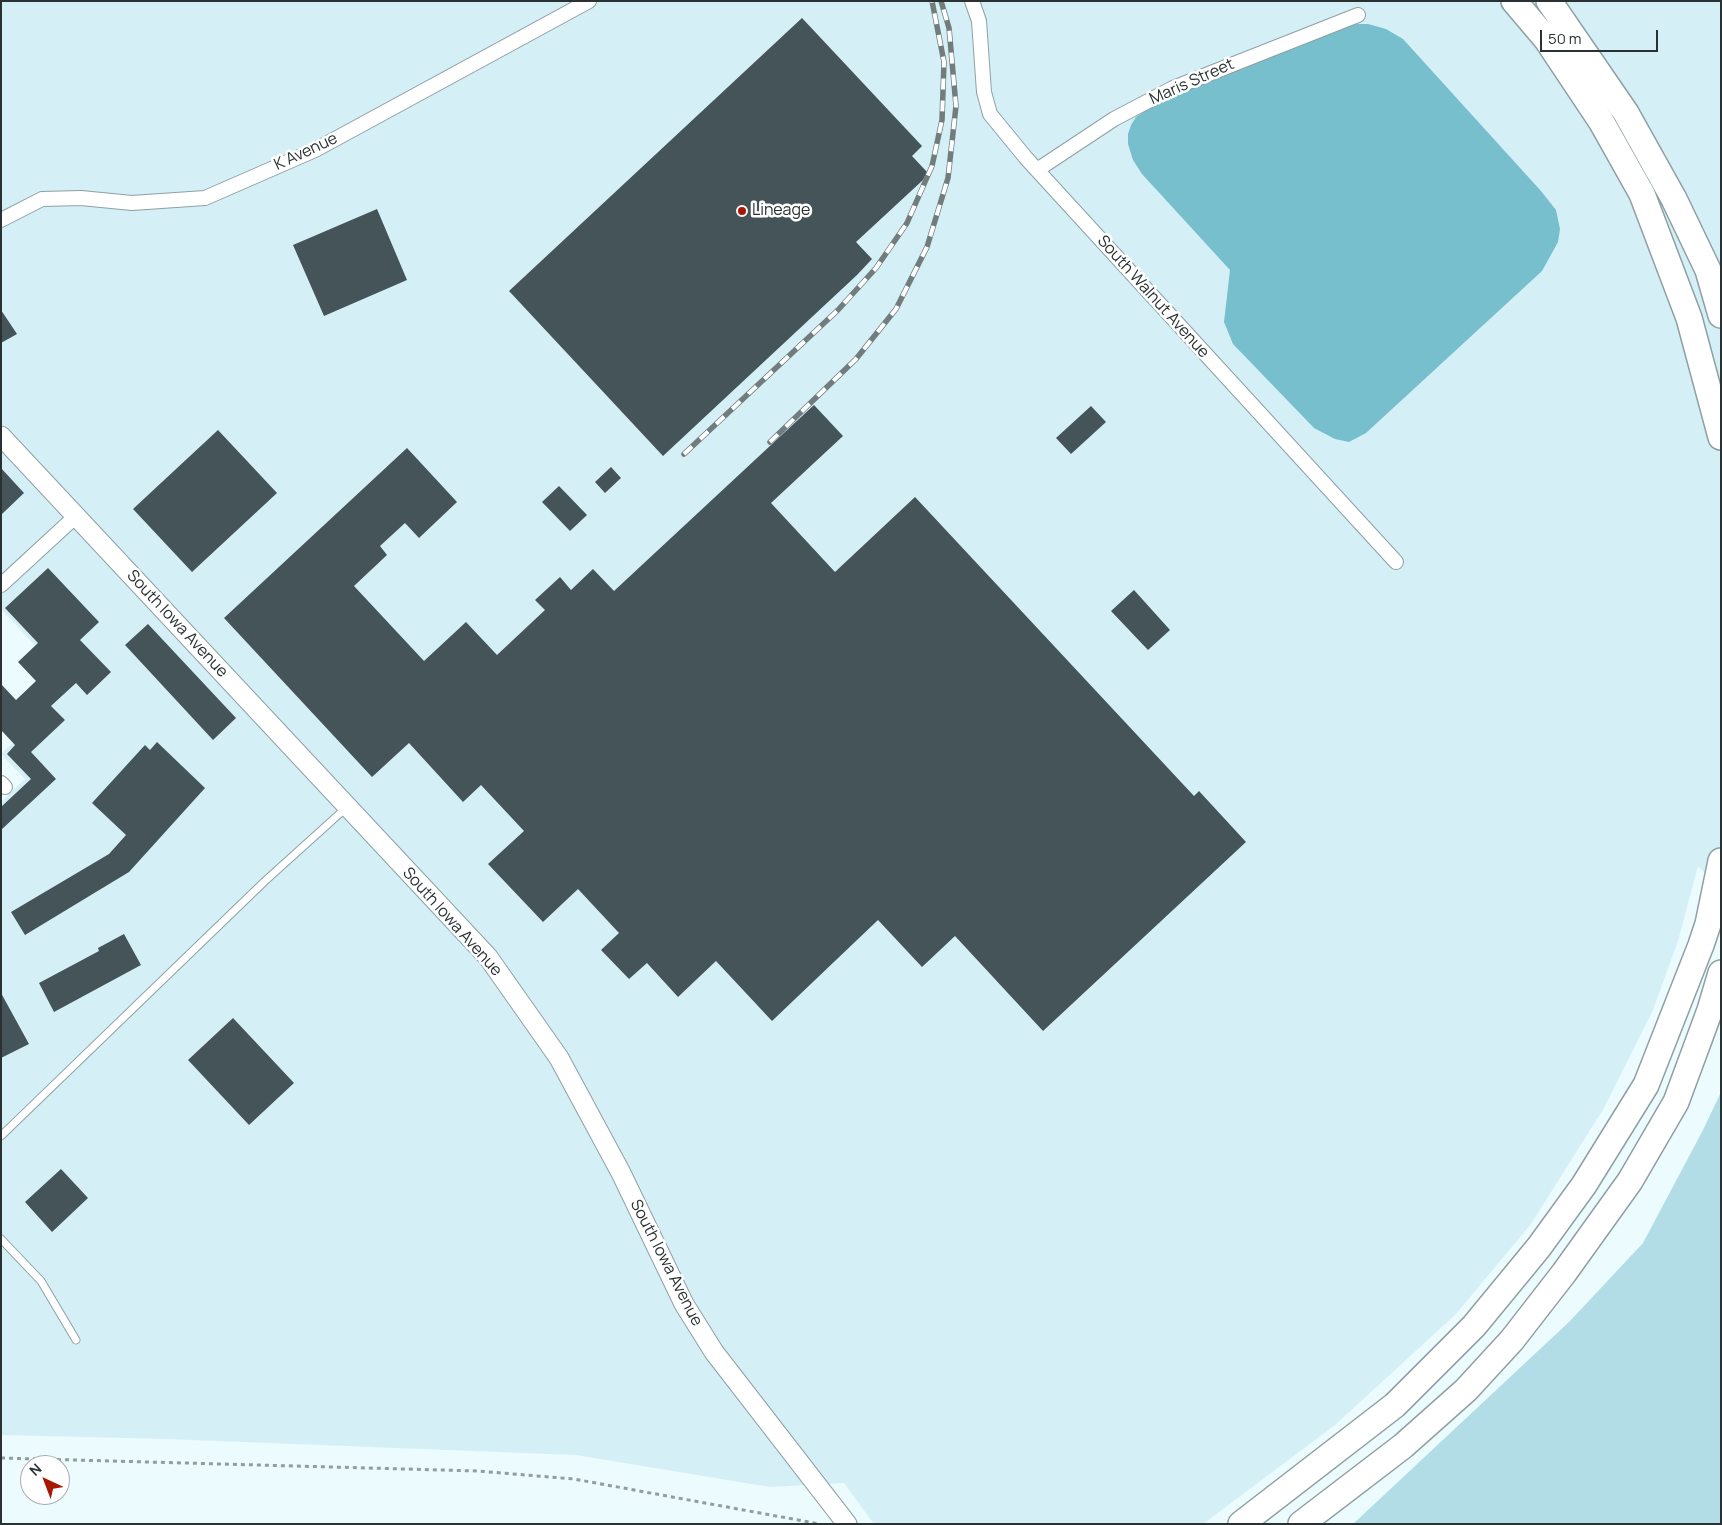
<!DOCTYPE html>
<html>
<head>
<meta charset="utf-8">
<style>
	body { margin:0 }
	#map { position:relative; width:1722px; height:1525px; overflow:hidden; background:#ebfbfe; font-family:Manrope,sans-serif }
	canvas { display:block }
	.frame { position:absolute; inset:0; border:2px solid #293132; pointer-events:none }
	.north { position:absolute; left:20px; top:1455px; width:50px; height:50px; box-sizing:border-box; background:#fff; border:1px solid #a9adad; border-radius:50%; rotate:317deg; font-size:14px; font-weight:700; line-height:20px; text-align:center; color:#293132 }
	.north::after { content:''; display:block; margin:auto; width:18px; height:22px; background:#a81704; clip-path:polygon(50% 0,100% 100%,50% 72%,0 100%) }
	.scale { position:absolute; left:1540px; top:30px; width:118px; height:22px; box-sizing:border-box; border:2px solid #293132; border-top:0; padding-left:6px; font-size:15px; line-height:18px; white-space:nowrap; color:#293132; -webkit-text-stroke:4px #fff; paint-order:stroke }
</style>
</head>
<body>
<div id="map">
<canvas width="1722" height="1525"></canvas>
<div class="frame"></div>
<div class="north">N</div>
<div class="scale">50 m</div>
</div>
<script>
const ctx = document.querySelector('canvas').getContext('2d');
ctx.lineJoin = 'round';
function paint(path, color) {
  ctx.fillStyle = color;
  ctx.fill(path, 'evenodd');
}
function toPath(rows) {
  const path = new Path2D();
  for (const r of rows) {
    path.moveTo(r[0], r[1]);
    for (let i = 2; i < r.length; i += 2) path.lineTo(r[i], r[i + 1]);
  }
  return path;
}
function trace(path, color, width, dash) {
  ctx.strokeStyle = color;
  ctx.lineWidth = width;
  ctx.lineCap = dash ? 'butt' : 'round';
  ctx.setLineDash(dash || []);
  ctx.stroke(path);
}
function write(font, color, halo, rows, align = 'center') {
  ctx.font = font + ' Manrope,sans-serif';
  ctx.lineWidth = 5;
  ctx.setLineDash([]);
  ctx.textBaseline = 'middle';
  ctx.strokeStyle = halo;
  ctx.fillStyle = color;
  for (const [text, x, y, turn = 0] of rows) {
    ctx.save();
    ctx.translate(x, y);
    ctx.rotate((+turn || 0) * Math.PI / 180);
    ctx.textAlign = isNaN(turn) ? turn : align;
    if (halo) ctx.strokeText(text, 0, 0);
    ctx.fillText(text, 0, 0);
    ctx.restore();
  }
}
paint(toPath([
	[1,1,1721,1,1721,890,1698,866,1678,941,1653,1010,1604,1108,1531,1224,1456,1314,1335,1425,1203,1524,874,1524,844,1483,770,1487,576,1455,166,1439,1,1435,1,802,25,779,1,754,73,686,1,609]
]), '#d4f0f6');
paint(toPath([
	[1721,1092,1721,1524,1353,1524,1570,1321,1643,1243,1703,1130]
]), '#b2dde6');
paint(toPath([
	[1350,24,1368,24,1386,29,1403,39,1541,191,1556,210,1560,229,1558,242,1542,271,1366,433,1349,442,1335,439,1314,428,1233,344,1224,322,1230,270,1142,174,1133,160,1128,144,1128,134,1131,125,1136,117,1162,100,1189,88]
]), '#77bfcc');
paint(toPath([
	[802,18,922,146,912,156,927,172,923,180,856,242,872,259,857,275,663,456,509,291],
	[377,209,407,280,324,316,293,245],
	[1,310,17,334,1,343],
	[814,405,843,436,771,503,835,572,915,497,1194,796,1199,791,1246,842,1043,1031,955,936,922,967,878,920,772,1021,716,961,678,997,647,963,629,979,601,950,619,933,578,889,543,922,488,864,524,831,481,785,463,802,409,743,372,777,224,618,407,448,457,502,419,538,405,523,380,546,387,555,354,586,424,661,466,622,497,655,545,610,535,600,560,577,571,590,593,569,614,591],
	[1091,406,1106,422,1071,454,1056,438],
	[218,430,277,493,192,572,133,509],
	[611,467,621,478,605,493,595,482],
	[1,468,24,493,1,515],
	[559,486,587,515,570,531,542,502],
	[48,568,99,622,80,640,111,672,87,695,76,683,51,706,65,720,31,752,56,779,1,830,1,807,31,779,7,754,15,745,1,730,1,684,16,700,36,681,18,662,38,643,5,608],
	[1134,590,1170,630,1148,650,1111,611],
	[148,624,236,718,213,740,125,645],
	[157,742,205,788,129,872,25,935,11,912,109,854,126,835,92,803,145,745,150,750],
	[124,934,141,965,54,1012,39,983,99,951,98,948],
	[1,993,29,1044,1,1058],
	[233,1018,294,1083,249,1125,188,1060],
	[61,1169,88,1198,52,1232,25,1202]
]), '#445458');
const lane = toPath([
	[1,1136,265,881,347,807],
	[1,1239,41,1281,76,1340]
]);
const street = toPath([
	[972,1,979,21,984,92,990,114,1026,158,1396,562],
	[1037,170,1114,119,1173,88,1358,15],
	[1,220,42,199,81,198,132,203,205,198,315,150,589,1],
	[1,585,76,516],
	[1,783,5,787]
]);
const secondary = toPath([
	[1,436,488,957,559,1058,621,1173,684,1304,714,1352,847,1524]
]);
const highway = toPath([
	[1514,1,1547,40,1601,121,1642,194,1689,318,1721,437],
	[1549,1,1626,113,1674,199,1708,270,1721,315],
	[1241,1524,1395,1405,1474,1326,1539,1247,1584,1185,1646,1085,1701,945,1708,924,1721,861],
	[1301,1524,1403,1446,1466,1390,1512,1340,1564,1273,1630,1181,1676,1102,1710,1010,1721,973]
]);
trace(lane, '#8ea0a3', 9);
trace(street, '#8ea0a3', 16);
trace(secondary, '#8ea0a3', 21);
trace(highway, '#8ea0a3', 28);
trace(toPath([
	[1,1458,478,1471,574,1479,820,1524]
]), '#919d9f', 3, [4, 4]);
trace(lane, '#fff', 7);
trace(street, '#fff', 14);
trace(secondary, '#fff', 19);
trace(highway, '#fff', 25);
const rail = toPath([
	[770,442,856,359,896,309,927,247,948,178,956,106,949,28,941,1],
	[684,454,838,310,876,268,907,223,932,166,942,120,944,62,932,1]
]);
trace(rail, '#717c7d', 5.5);
trace(rail, '#fff', 4, [11]);
for (const [x, y, r, color] of [
	[742,211,5,"#a81704"]
]) {
  const dot = new Path2D();
  dot.arc(x, y, r, 0, 2 * Math.PI);
  ctx.fillStyle = color;
  ctx.fill(dot);
  trace(dot, '#fff', 2);
}
write('16px', '#293132', '#fff', [
	["Maris Street",1192,82,-24],
	["K Avenue",306,152,-25],
	["South Walnut Avenue",1153,297,48],
	["South Iowa Avenue",177,624,47],
	["South Iowa Avenue",452,922,48],
	["South Iowa Avenue",666,1263,63]
]);
write('16px', '#293132', '#fff', [
	["Lineage",752,211]
], 'left');
</script>
</body>
</html>
